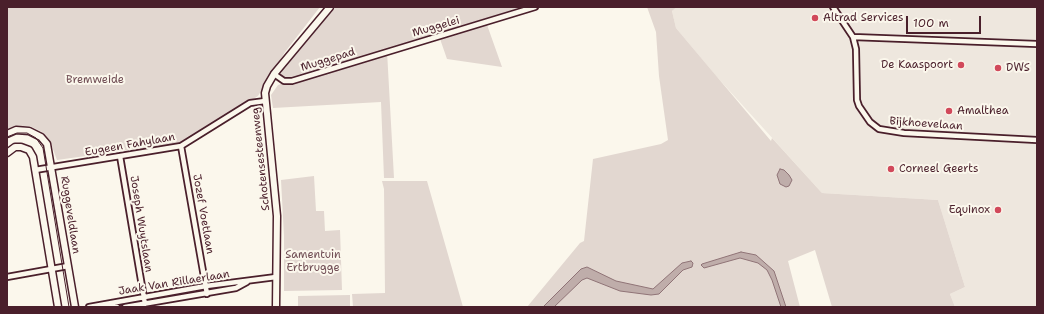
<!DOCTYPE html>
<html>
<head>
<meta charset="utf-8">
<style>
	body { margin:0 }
	#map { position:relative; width:1044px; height:314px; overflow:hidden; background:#fbf7ec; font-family:"Shantell Sans",sans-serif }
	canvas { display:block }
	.frame { position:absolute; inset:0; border:8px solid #4a1f2b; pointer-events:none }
	.scale { position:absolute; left:906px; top:16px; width:75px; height:18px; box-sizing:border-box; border:2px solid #4a1f2b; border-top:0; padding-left:5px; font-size:12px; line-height:14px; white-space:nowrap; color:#4a1f2b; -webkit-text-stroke:3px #fbf7ec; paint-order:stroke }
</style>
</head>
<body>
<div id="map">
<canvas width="1044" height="314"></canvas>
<div class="frame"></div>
<div class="scale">100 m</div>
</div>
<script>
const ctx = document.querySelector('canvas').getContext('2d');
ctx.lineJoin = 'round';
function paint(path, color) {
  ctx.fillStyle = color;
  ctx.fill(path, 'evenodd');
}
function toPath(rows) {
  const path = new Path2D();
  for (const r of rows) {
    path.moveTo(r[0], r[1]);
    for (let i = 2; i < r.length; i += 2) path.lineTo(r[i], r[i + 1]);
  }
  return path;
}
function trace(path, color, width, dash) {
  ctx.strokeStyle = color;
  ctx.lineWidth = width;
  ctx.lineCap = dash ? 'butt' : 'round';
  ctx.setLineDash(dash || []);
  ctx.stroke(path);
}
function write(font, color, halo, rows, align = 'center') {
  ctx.font = font + ' "Shantell Sans",sans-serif';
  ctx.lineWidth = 4;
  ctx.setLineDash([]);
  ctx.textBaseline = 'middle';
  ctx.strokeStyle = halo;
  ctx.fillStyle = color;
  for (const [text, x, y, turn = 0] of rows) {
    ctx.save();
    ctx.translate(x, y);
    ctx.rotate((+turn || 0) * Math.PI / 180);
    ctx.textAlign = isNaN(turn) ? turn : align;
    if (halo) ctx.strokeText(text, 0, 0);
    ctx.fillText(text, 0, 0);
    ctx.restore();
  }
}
paint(toPath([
	[677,7,1037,7,1037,307,955,307,950,294,965,287,938,200,822,193,717,77,676,28,672,11]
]), '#eee7de');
paint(toPath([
	[7,7,320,7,285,52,258,96,186,142,57,160,50,141,42,132,30,126,17,126,7,130],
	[336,7,522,7,291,79,282,78,281,74,282,70],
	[647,7,677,7,672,11,676,28,771,141,772,138,822,193,938,200,965,287,950,294,955,307,832,307,815,250,788,261,800,307,527,307,580,243,584,241,593,159,661,144,668,140,659,76,656,32],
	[486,22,502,67,447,59,439,36],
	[387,51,394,178,384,178,381,102,273,108,271,95,278,85],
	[314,176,316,211,324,211,325,231,340,230,342,290,284,291,284,236,281,180],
	[382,181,427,181,463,307,353,307,352,294,385,293,384,189],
	[350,295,350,307,298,307,298,296]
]), '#e2d7d0');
const water = toPath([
	[780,169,784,170,789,175,792,180,789,186,786,187,780,184,777,175,780,169],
	[741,252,756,255,774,271,786,307,781,307,772,280,767,270,758,263,740,258,704,268,701,265,702,264,741,252],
	[691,261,693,263,692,267,683,270,659,294,651,295,620,291,587,278,582,280,554,307,543,307,581,269,587,267,616,281,653,289,682,263,691,261]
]);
paint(water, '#bfadaa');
trace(water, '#907477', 1);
const minor = toPath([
	[833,7,853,37,856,49,857,100,859,106,870,122,879,129,904,133,1037,140],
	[853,37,1037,44],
	[274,74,284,81,292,81,535,7],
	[181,146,207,294],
	[120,156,145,304],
	[35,170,181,146,250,103,265,101],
	[7,277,68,266],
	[104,305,117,307],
	[89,307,206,286,276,277],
	[125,307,236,288,247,282]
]);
const tertiary = toPath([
	[7,134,16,130,29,131,41,137,47,144,75,307],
	[7,153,15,147,21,147,29,150,33,157,58,307],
	[276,307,277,216,265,93,267,86,274,74,330,7]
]);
trace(minor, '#4a1f2b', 8);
trace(tertiary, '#4a1f2b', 9);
trace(minor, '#fbf7ec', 4.5);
trace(tertiary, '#fbf7ec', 6);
trace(toPath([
	[7,137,17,133,27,133,36,138,43,148,69,307]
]), '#4a1f2b', 1);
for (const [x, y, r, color] of [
	[815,18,4,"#d1495b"],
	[961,65,4,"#d1495b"],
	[998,68,4,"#d1495b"],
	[949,111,4,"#d1495b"],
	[891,169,4,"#d1495b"],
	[998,210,4,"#d1495b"]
]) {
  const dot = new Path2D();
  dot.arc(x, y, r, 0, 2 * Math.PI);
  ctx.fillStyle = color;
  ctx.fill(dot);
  trace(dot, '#fbf7ec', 1.5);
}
write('11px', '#4a1f2b', '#fbf7ec', [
	["Altrad Services",823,18],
	["De Kaaspoort",953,65,"right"],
	["DWS",1006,68],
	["Amalthea",957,111],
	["Corneel Geerts",899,169],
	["Equinox",990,210,"right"]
], 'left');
write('11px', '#4a1f2b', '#fbf7ec', [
	["Muggelei",436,27,-16],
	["Muggepad",328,60,-17],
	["Bijkhoevelaan",926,124,4],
	["Eugeen Fahylaan",130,145,-10],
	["Schotensesteenweg",261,159,-96],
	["Jozef Voetlaan",203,214,80],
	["Ruggeveldlaan",70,215,81],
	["Joseph Wuytslaan",141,224,81],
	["Jaak Van Rillaerlaan",174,283,-9]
]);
write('11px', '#704d54', '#fbf7ec', [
	["Bremweide",95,80],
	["Samentuin",313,255],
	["Ertbrugge",313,268]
]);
</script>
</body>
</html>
